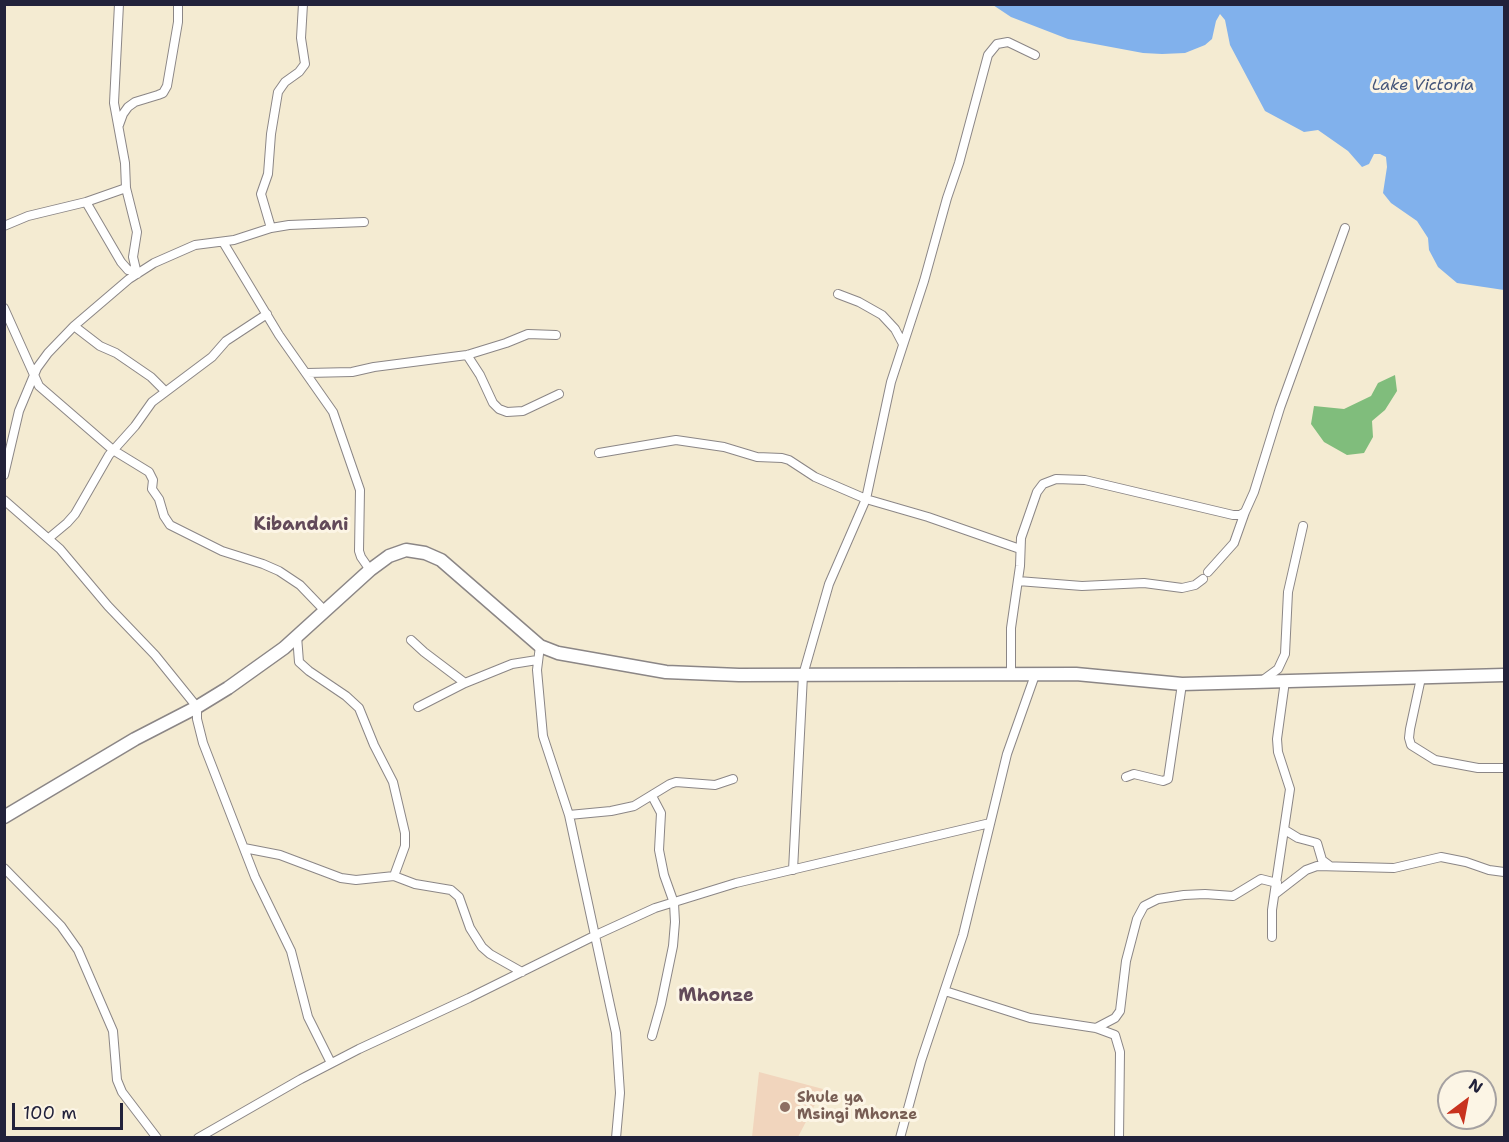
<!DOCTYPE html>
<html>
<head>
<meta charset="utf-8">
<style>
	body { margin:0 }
	#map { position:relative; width:1509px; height:1142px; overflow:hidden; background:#f4ebd2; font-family:"Shantell Sans",sans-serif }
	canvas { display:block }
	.frame { position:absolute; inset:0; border:6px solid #22223b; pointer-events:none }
	.north { position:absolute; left:1437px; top:1070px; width:60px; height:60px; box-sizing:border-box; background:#fcf5e5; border:2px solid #a5a1a1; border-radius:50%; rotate:32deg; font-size:16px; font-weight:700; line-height:24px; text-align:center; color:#22223b }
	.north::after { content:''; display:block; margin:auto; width:21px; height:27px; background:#c8321e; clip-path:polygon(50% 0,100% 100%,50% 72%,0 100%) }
	.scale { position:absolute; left:12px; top:1103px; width:111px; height:27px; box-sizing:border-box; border:3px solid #22223b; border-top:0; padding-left:8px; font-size:18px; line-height:21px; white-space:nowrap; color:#22223b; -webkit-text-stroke:4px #fcf5e5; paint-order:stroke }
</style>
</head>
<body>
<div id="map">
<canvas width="1509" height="1142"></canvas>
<div class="frame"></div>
<div class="north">N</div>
<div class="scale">100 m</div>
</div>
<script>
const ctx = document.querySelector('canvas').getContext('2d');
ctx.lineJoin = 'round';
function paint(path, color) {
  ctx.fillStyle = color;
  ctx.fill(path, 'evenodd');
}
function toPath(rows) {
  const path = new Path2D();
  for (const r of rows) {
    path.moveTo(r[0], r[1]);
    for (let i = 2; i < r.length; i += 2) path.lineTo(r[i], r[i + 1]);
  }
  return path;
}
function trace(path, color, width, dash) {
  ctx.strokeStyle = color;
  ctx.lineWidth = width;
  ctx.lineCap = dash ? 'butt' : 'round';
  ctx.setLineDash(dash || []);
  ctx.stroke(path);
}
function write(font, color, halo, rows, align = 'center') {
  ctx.font = font + ' "Shantell Sans",sans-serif';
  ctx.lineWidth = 6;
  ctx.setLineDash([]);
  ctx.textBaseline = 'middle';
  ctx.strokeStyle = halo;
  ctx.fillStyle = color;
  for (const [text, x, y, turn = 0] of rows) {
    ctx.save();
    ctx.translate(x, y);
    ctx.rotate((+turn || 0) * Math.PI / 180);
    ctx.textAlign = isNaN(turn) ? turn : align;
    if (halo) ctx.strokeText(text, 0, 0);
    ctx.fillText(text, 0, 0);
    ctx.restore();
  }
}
paint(toPath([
	[759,1072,823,1089,798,1137,752,1137]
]), '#f1d5bd');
paint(toPath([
	[1395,375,1397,391,1385,410,1372,421,1373,437,1364,453,1347,455,1324,442,1311,424,1314,406,1344,409,1371,396,1378,383]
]), '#80bd7c');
paint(toPath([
	[993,5,1504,5,1504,290,1457,283,1438,267,1429,250,1428,238,1417,221,1391,203,1383,193,1387,167,1386,157,1380,154,1374,154,1369,164,1362,167,1348,151,1318,130,1304,132,1265,111,1230,45,1225,20,1220,14,1216,21,1212,39,1205,45,1185,53,1162,54,1143,53,1068,39,1011,17]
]), '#81b1ec');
const street = toPath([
	[119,4,114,103,125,163,126,188,137,232,133,257,137,274],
	[119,125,123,114,128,107,135,102,158,95,163,93,167,86,178,22,178,4],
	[86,202,121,262,128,270,136,271],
	[4,226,28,216,86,202,126,188],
	[271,228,261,194,268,174,271,134,278,92,285,82,299,72,305,64,301,38,303,4],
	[223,242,279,335,333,412,360,490,359,551,361,557,370,570],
	[838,294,859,302,882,315,895,329,903,344],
	[4,308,39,386,113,450,149,472,153,480,152,489,159,499,164,516,170,525,222,551,263,564,279,571,300,585,324,610],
	[74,326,100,346,116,353,151,377,165,391],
	[467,355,480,375,493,403,499,409,507,412,523,411,559,394],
	[307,373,352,372,374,367,467,355,506,343,528,334,556,335],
	[599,453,676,440,724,447,757,457,782,458,789,460,815,477,866,499,928,517,1020,549],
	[4,475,19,411,37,368,48,353,74,326,129,279,154,263,195,245,234,240,271,228,289,225,364,222],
	[4,500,60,549,108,606,155,655,197,707,197,719,203,743,255,877,291,951,308,1017,331,1063],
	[49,538,67,523,75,514,109,455,135,426,152,402,212,357,226,341,267,314],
	[1208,572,1234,543,1245,512],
	[1018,581,1082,586,1144,583,1182,588,1195,585,1203,579],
	[297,636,299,662,309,671,346,696,359,708,374,745,393,782,405,833,405,846,394,876],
	[411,640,424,652,465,683],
	[540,646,537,670,543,736,569,815,616,1033,620,1093,616,1138],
	[1011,674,1011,628,1020,566,1021,538,1037,492,1043,484,1056,479,1085,480,1233,515,1240,515,1245,512,1254,492,1280,408,1345,228],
	[1421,678,1410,729,1409,738,1411,745,1435,760,1478,768,1504,768],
	[1263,680,1278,669,1285,654,1288,592,1303,526],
	[418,707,465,683,512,664,537,660],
	[1126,777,1134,774,1163,781,1168,779,1182,684],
	[569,815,611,811,634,806,670,784,676,782,715,785,733,779],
	[1285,830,1298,838,1317,843,1322,860,1330,866],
	[244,848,280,855,341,878,356,880,394,876,415,884,451,890,459,897,470,928,482,947,490,954,522,972],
	[4,868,61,926,78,950,113,1031,117,1080,122,1092,157,1138],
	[793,870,803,675,829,584,866,499,891,382,924,281,947,198,959,163,988,55,997,44,1008,42,1035,55],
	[1275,894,1306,870,1317,866,1394,868,1441,857,1466,862,1489,870,1504,872],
	[1272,937,1272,910,1290,789,1278,752,1277,739,1285,681],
	[945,991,1030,1018,1096,1028,1115,1035,1120,1052,1119,1138],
	[1096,1028,1115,1018,1120,1011,1126,961,1137,919,1144,906,1158,899,1184,895,1205,894,1233,896,1261,879,1277,883],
	[652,1036,661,1004,673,946,675,922,674,903,664,875,659,850,661,813,652,796],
	[198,1138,301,1079,359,1049,469,998,596,935,655,908,736,883,990,823],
	[900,1138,921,1061,963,935,1007,754,1035,675]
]);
const primary = toPath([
	[4,817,135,739,197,707,228,688,284,648,370,570,389,556,406,550,425,553,441,560,540,646,558,653,666,672,739,675,1076,674,1182,684,1504,675]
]);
trace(street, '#8b8686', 10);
trace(primary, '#8b8686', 15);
trace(street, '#fff', 8);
trace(primary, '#fff', 12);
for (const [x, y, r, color] of [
	[785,1107,6,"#8d6e63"]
]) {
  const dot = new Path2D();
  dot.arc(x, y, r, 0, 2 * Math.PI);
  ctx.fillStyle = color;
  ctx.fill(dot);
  trace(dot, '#fcf5e5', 2);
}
write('bold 15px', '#785e54', '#fcf5e5', [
	["Shule ya",797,1098],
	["Msingi Mhonze",797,1115]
], 'left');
write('italic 16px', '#435479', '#fcf5e5', [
	["Lake Victoria",1423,86]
]);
write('bold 18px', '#624a59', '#fcf5e5', [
	["Kibandani",301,525],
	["Mhonze",716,996]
]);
</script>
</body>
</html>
